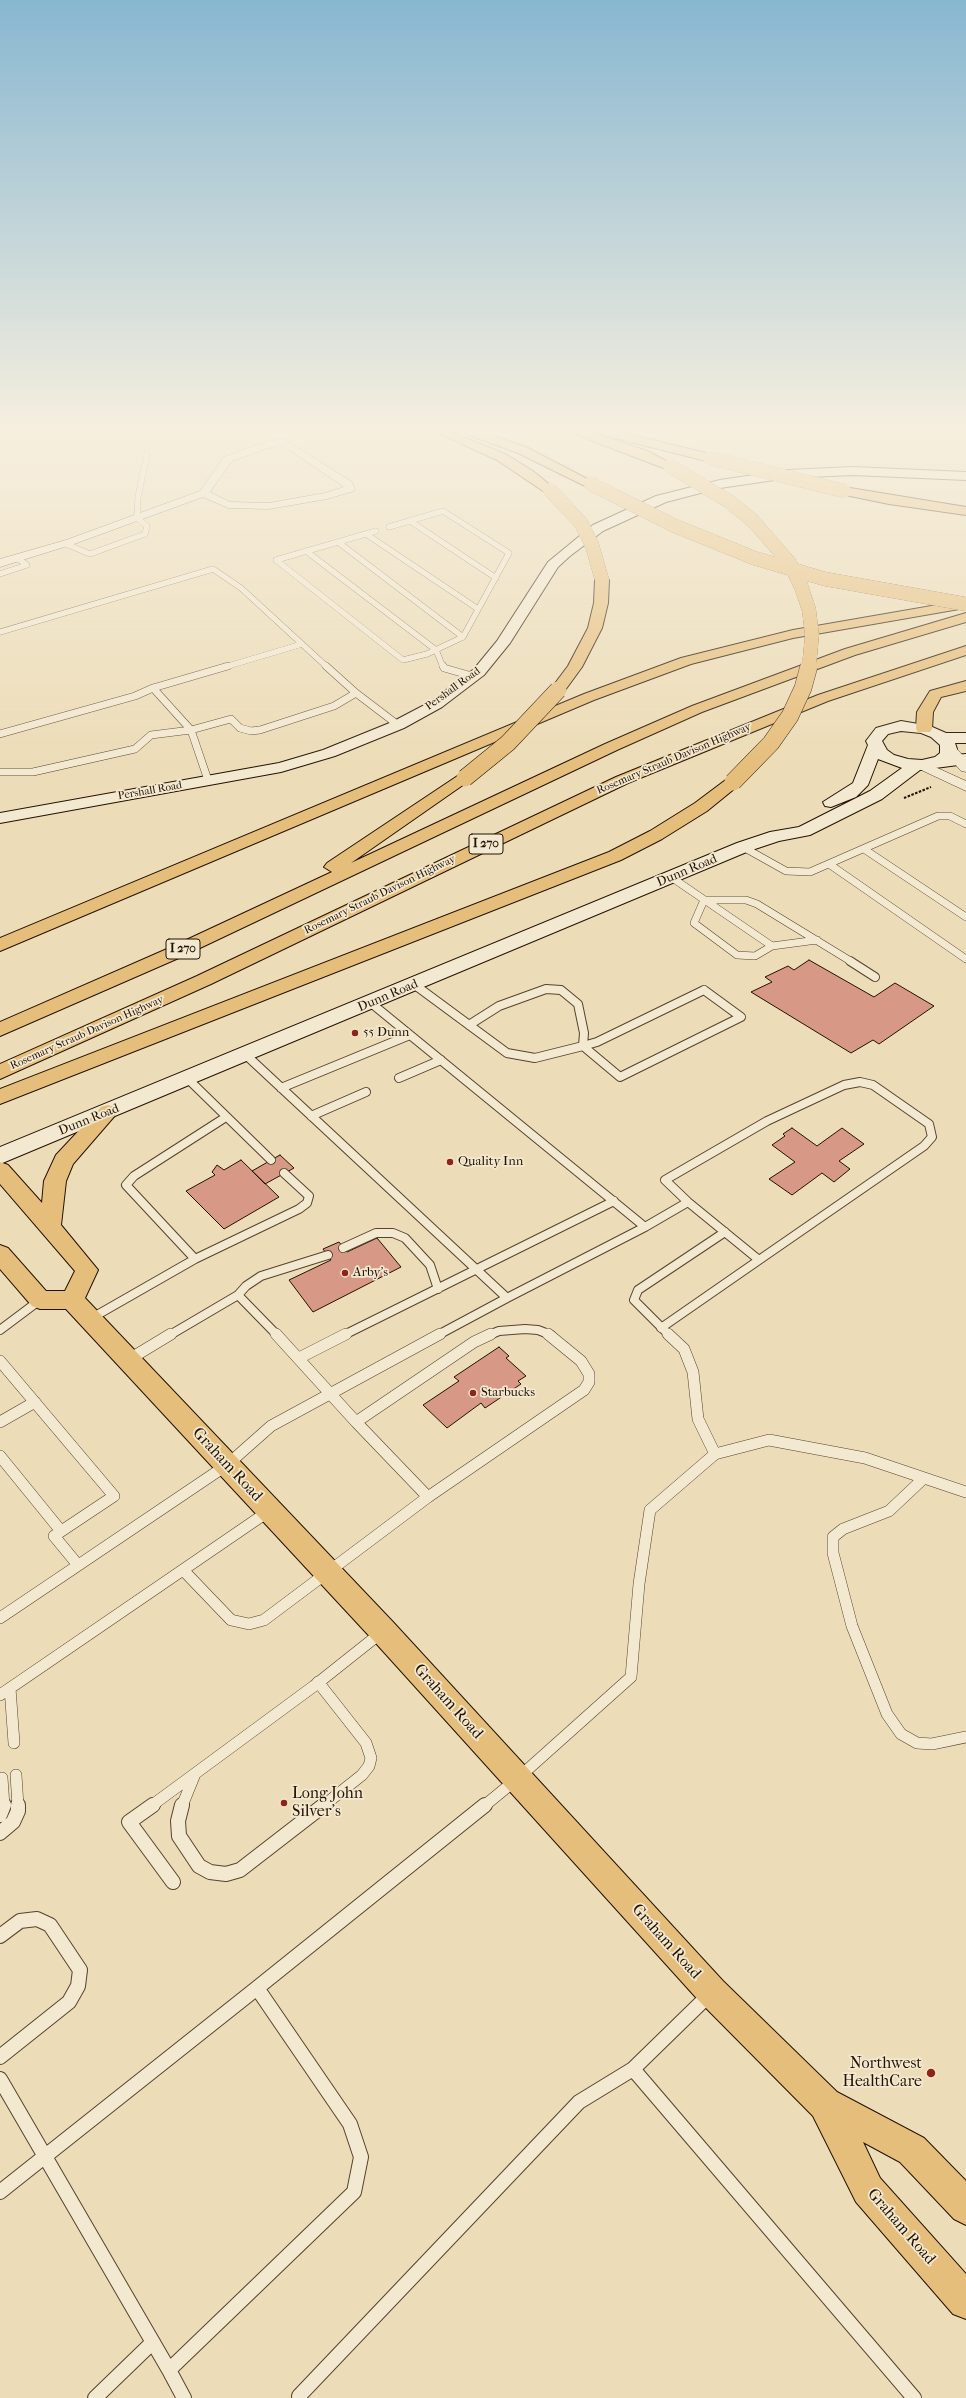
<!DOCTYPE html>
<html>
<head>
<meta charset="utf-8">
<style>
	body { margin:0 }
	canvas { display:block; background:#ecdcb7 }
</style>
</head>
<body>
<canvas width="966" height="2398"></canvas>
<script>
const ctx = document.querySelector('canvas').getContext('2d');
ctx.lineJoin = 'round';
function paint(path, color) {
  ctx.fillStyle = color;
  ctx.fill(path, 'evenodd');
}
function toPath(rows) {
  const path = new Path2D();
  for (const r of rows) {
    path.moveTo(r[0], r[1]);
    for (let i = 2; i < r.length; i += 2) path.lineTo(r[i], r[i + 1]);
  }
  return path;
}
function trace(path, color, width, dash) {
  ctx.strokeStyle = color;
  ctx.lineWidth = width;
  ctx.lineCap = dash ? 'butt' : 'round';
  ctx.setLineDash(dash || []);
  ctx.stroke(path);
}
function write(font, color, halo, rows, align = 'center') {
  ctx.font = font + ' "IM FELL French Canon",serif';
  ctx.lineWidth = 3.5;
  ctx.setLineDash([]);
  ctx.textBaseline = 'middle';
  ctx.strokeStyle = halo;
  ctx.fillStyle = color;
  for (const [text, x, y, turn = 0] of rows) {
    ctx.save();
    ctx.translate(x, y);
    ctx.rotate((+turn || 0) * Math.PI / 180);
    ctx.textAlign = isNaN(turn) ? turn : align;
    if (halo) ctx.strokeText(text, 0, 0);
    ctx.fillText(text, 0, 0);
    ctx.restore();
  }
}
const building = toPath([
	[809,960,874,997,895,983,934,1006,879,1044,873,1040,851,1053,751,992,772,982,765,977,788,966,794,970,809,960],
	[792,1128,817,1146,842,1128,864,1144,839,1161,850,1169,834,1182,822,1173,792,1195,769,1179,795,1162,772,1145,785,1136,783,1134,792,1128],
	[280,1155,294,1168,265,1184,252,1171,280,1155],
	[241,1160,279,1197,224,1229,186,1191,215,1175,212,1172,217,1165,224,1170,241,1160],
	[377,1238,401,1267,313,1312,289,1280,331,1260,323,1249,339,1242,347,1252,377,1238],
	[499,1347,509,1356,506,1358,526,1376,518,1381,521,1384,485,1408,481,1403,447,1428,423,1405,459,1381,454,1377,499,1347]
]);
paint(building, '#d79886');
trace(building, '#231200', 1);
const laneFar4 = toPath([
	[72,432,74,434],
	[410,521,496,578],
	[376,531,276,560,403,660,427,654,463,637,509,553,443,511,389,527],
	[366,534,478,609],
	[338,542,463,637],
	[66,544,90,554,145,534,147,526,137,518,138,497,147,454],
	[306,551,436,650,443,667],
	[0,574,27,565,17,558],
	[0,632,213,569,241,588,302,644],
	[225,667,302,644,327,667]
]);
const laneFar3 = toPath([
	[228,666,153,688,191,730,231,719,240,728,251,731,260,730,334,706,356,693],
	[326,666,356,693],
	[443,666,444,668,472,676],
	[356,693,398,725],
	[0,734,135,696,153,688],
	[0,772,33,772,135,749,151,735,191,730,208,780],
	[743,847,786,871,810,872,938,816,950,816,966,824],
	[864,849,966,917],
	[829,864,966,959],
	[671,877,772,946],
	[704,900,746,900,757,904,852,962],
	[704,900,694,923,737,955,755,956,772,946,817,940]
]);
const laneFar2 = toPath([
	[850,961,875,977],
	[415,985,507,1053,535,1058,583,1046],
	[704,990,741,1017,620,1077,583,1046,597,1042,704,990],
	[371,1003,645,1227,507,1298],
	[469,1025,499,1006,546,989,561,990,578,1004,584,1033,583,1046],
	[246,1055,507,1298,438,1335],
	[399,1078,441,1060],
	[188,1079,271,1160],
	[860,1082,873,1085,929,1124,932,1137,924,1146,759,1260,688,1202,665,1180,767,1121,844,1085,860,1082],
	[281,1088,410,1035],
	[311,1116,366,1092],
	[226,1117,134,1176,126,1185,195,1259,299,1209,307,1203,309,1196,284,1173],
	[645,1227,688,1202],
	[343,1248,376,1233,393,1233,405,1238,430,1265,438,1289],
	[238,1295,246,1286,261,1276,328,1255],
	[90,1319,195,1259],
	[661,1328,759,1260],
	[0,1330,40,1300],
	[170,1335,238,1295,277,1335],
	[344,1335,614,1201],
	[489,1335,499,1331,525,1329,538,1330,551,1335],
	[669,1335,634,1300,638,1290,725,1232]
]);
const laneFar1 = toPath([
	[276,1334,356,1422],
	[299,1358,346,1334],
	[128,1360,171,1334],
	[0,1361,114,1496,54,1536,78,1565],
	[0,1422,35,1402],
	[356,1422,428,1497,584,1390,589,1382,589,1374,581,1361,548,1334],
	[356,1422,474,1342,491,1334],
	[715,1454,769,1440,865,1458,966,1492],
	[0,1456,61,1531],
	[924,1478,889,1511,843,1529,833,1537,833,1553,852,1626,887,1714,901,1734,917,1743,932,1744,966,1737],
	[184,1571,231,1620,249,1624,264,1620,428,1497],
	[0,1618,227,1465,271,1426,440,1334],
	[318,1682,366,1743,371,1758,369,1766,362,1775,323,1806],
	[10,1688,14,1743],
	[0,1695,269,1511],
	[16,1775,18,1806],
	[2,1778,4,1806],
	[151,1806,314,1686,382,1632],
	[182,1806,195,1774],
	[484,1806,517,1779,631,1677,639,1584,650,1510,715,1454,698,1419,693,1372,684,1349,668,1334]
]);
const lane = toPath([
	[153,1805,129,1822,173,1882],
	[182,1805,178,1821,179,1836,199,1866,210,1872,226,1874,240,1870,324,1805],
	[0,1815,4,1805],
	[0,1833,13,1822,18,1811,18,1805],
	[0,1936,20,1921,37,1919,50,1925,80,1970,78,1986,69,2002,0,2057],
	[710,1994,633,2069,914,2398],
	[0,2079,169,2370],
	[0,2192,257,1988],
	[299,2396,579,2102,633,2069],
	[95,2398,153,2342],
	[184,2398,169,2370,354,2192,361,2157,350,2124,257,1988,485,1805]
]);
const street = toPath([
	[284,439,352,482,355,489,354,491,327,499,269,509,228,508,203,497,74,544,0,567,0,559,66,540,200,491,224,457,262,443,284,439],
	[282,445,344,487,325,493,269,503,230,502,210,492,232,461,268,448,282,445],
	[949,745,954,746,966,759,966,772,961,771,942,749,949,745],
	[922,761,966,781,966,791,917,768,915,765,917,762,922,761]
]);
const secondary = toPath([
	[853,467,966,472,966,480,853,475,788,478,720,488,666,502,603,531,570,556,558,567,510,643,484,675,442,707,404,728,335,756,281,772,0,823,0,813,279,763,323,750,392,722,432,701,474,669,497,641,548,562,593,525,656,496,720,480,788,470,853,467],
	[901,721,930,726,946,733,966,733,966,743,955,743,957,749,955,755,966,754,966,764,920,770,882,799,810,835,779,841,749,851,0,1164,0,1147,737,843,770,832,799,827,870,791,902,768,878,759,868,785,856,797,831,807,825,806,823,802,853,783,868,745,866,741,876,728,901,721],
	[901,731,921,733,931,737,940,745,940,753,935,757,922,760,908,759,894,755,887,750,882,741,888,734,901,731]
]);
const primary = toPath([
	[108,1105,115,1107,118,1112,73,1164,66,1181,61,1225,98,1270,85,1298,393,1622,723,1981,837,2092,924,2138,966,2181,966,2225,954,2219,900,2162,863,2142,880,2178,966,2274,966,2319,953,2314,856,2202,813,2116,701,2003,373,1640,66,1309,40,1309,32,1306,0,1269,0,1245,8,1248,46,1291,65,1291,75,1271,0,1184,0,1162,8,1165,42,1203,44,1181,56,1155,101,1107,108,1105]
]);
const highway = toPath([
	[436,432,451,432,505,454,533,471,556,490,554,493,546,493,497,460,436,432],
	[466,432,482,432,526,447,597,484,595,487,587,487,518,453,468,435,466,432],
	[575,432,591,432,647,451,676,466,670,470,666,469,577,435,575,432],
	[601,432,620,432,714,455,716,458,710,462,603,435,601,432],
	[844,487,966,507,966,515,889,504,840,494,838,491,840,488,844,487],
	[602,576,609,580,608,603,602,628,582,667,563,693,553,693,550,690,568,666,588,628,594,603,595,580,602,576],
	[966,600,965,608,793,638,691,664,594,700,0,951,0,938,584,694,681,658,793,630,966,600],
	[966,613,966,622,855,655,702,712,617,750,181,957,0,1036,0,1022,167,949,332,872,324,867,327,863,459,775,465,773,471,775,473,778,351,863,605,744,692,706,845,649,966,613],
	[966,646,966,655,828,701,628,783,211,984,0,1079,0,1064,197,976,616,777,818,695,966,646],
	[966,681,966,691,941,697,933,712,932,729,930,732,918,732,916,729,917,712,930,691,966,681],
	[733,777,739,779,741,782,739,785,707,811,662,839,621,860,0,1104,0,1089,609,852,650,831,695,803,727,779,733,777]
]);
trace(laneFar4, '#55442e', 6);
trace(laneFar3, '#55442e', 8);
trace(laneFar2, '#55442e', 10);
trace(laneFar1, '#55442e', 12);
trace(lane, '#55442e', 16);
trace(street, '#55442e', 1);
trace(secondary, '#231200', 2);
trace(primary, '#231200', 2);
trace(highway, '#231200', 2);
trace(toPath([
	[904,798,931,787]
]), '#231200', 2, [2.5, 1.5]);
trace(laneFar4, '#f3e8d0', 5.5);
trace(laneFar3, '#f3e8d0', 7);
trace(laneFar2, '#f3e8d0', 8);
trace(laneFar1, '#f3e8d0', 11);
trace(lane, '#f3e8d0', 14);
paint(street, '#f3e8d0');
paint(secondary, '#f3e8d0');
paint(primary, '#e6be7c');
paint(highway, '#e6be7c');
const highwayBridgeFar1 = toPath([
	[710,458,844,491],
	[670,466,730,502,753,521,789,562,801,586,809,610,812,635,809,667],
	[591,484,675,526,754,558,825,579,966,604],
	[550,490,581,523,592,545,602,580]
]);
const highwayBridge = toPath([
	[465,778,508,743,558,690],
	[733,782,771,743,790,716,803,688,809,666]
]);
trace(highwayBridgeFar1, '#231200', 14, []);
trace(highwayBridge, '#231200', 18, []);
trace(highwayBridgeFar1, '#e6be7c', 14);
trace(highwayBridge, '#e6be7c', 17);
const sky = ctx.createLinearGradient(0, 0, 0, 767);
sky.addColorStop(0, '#88b7d1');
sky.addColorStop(0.56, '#f6efdf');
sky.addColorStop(1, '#f6efdf00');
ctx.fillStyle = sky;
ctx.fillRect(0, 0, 966, 767);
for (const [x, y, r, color] of [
	[355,1033,4,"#8f2418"],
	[450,1162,4,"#8f2418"],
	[345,1273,4,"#8f2418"],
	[473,1393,4,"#8f2418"],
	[284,1803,4,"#8f2418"],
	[931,2073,5,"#8f2418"]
]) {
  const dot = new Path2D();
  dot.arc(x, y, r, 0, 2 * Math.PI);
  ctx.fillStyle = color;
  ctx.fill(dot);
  trace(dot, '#f3e8d0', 1.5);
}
write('11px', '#231200', '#f3e8d0', [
	["Pershall Road",453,689,-36],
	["Rosemary Straub Davison Highway",674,759,-23],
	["Pershall Road",150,791,-10],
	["Rosemary Straub Davison Highway",380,895,-26],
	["Rosemary Straub Davison Highway",87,1033,-24]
]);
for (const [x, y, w] of [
	[486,844,34],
	[183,949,34]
]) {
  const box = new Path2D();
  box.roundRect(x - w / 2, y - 10, w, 20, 3);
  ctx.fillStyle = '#f3e8d0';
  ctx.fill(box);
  trace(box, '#231200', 1);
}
write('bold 12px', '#231200', null, [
	["I 270",486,844],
	["I 270",183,949]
]);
write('13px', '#231200', '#f3e8d0', [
	["Dunn Road",687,871,-23],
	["Dunn Road",388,996,-23],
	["Dunn Road",89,1120,-22]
]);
write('13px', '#231200', '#f3e8d0', [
	["55 Dunn",363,1033],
	["Quality Inn",458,1162],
	["Arby's",353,1273],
	["Starbucks",481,1393]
], 'left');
write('16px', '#231200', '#f3e8d0', [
	["Graham Road",227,1465,47],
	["Graham Road",448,1702,48],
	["Graham Road",666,1942,48],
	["Graham Road",901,2227,49]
]);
write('16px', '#231200', '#f3e8d0', [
	["Long John",292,1794],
	["Silver's",292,1812],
	["Northwest",922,2064,"right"],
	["HealthCare",922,2082,"right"]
], 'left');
</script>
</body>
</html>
